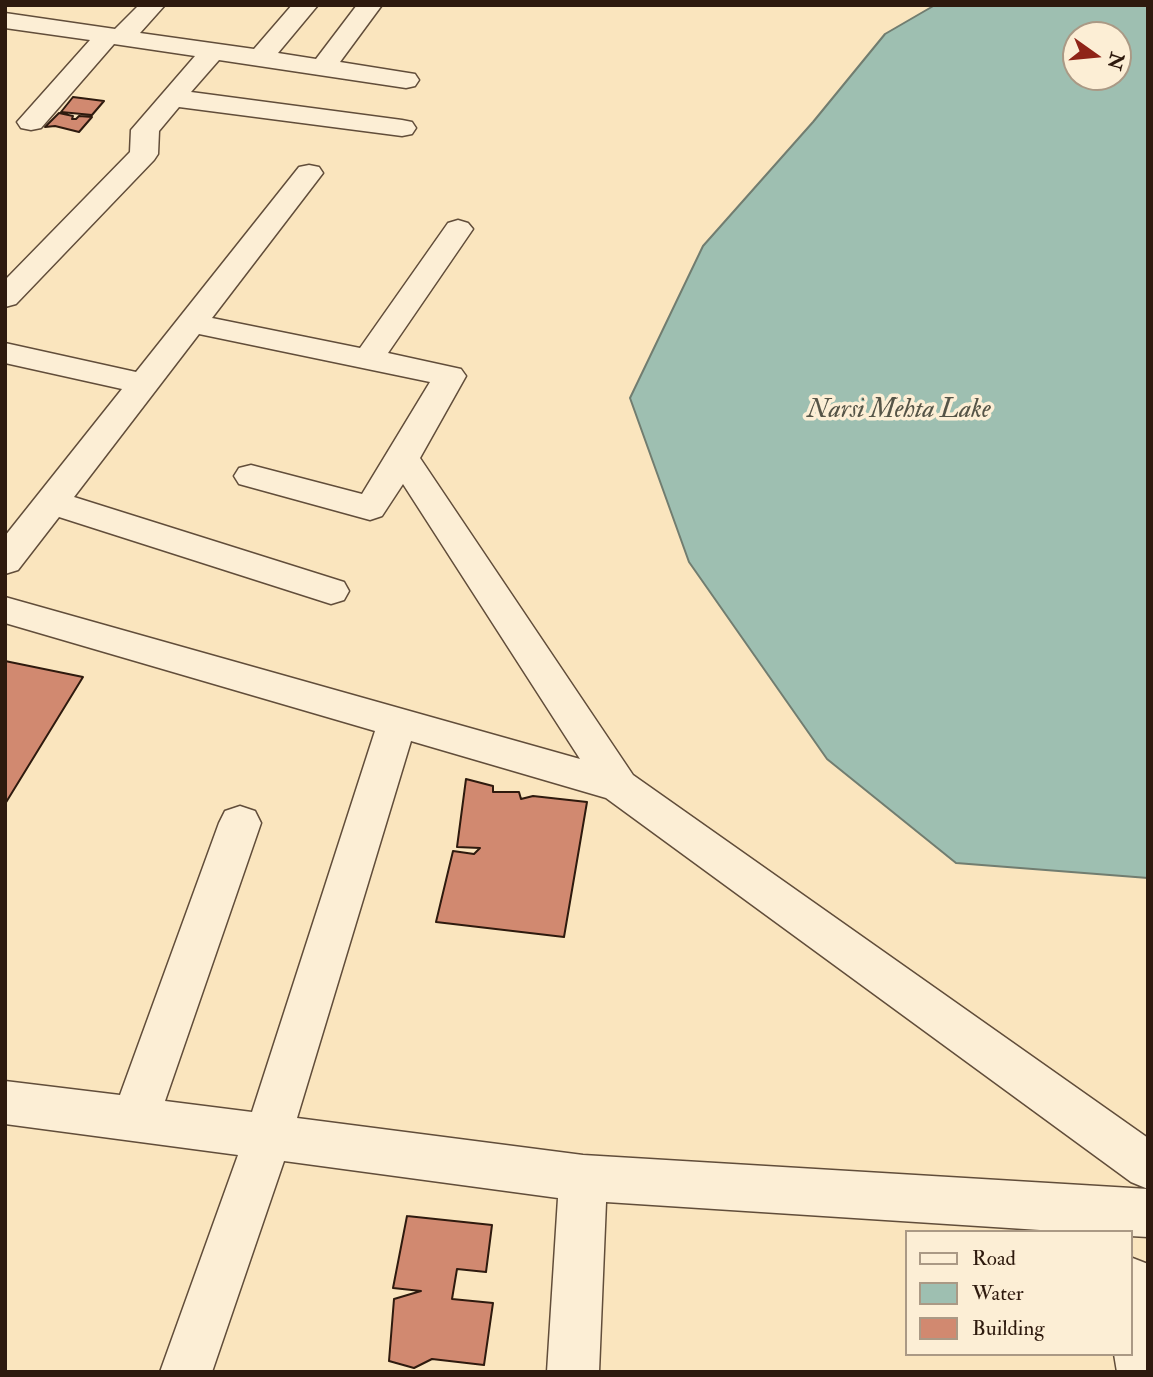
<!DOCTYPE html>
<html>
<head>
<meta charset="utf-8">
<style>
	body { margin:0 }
	#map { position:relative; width:1153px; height:1377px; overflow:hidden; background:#fae5be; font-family:"IM FELL Double Pica",serif }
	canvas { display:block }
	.frame { position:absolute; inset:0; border:7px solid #2e1a0e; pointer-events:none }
	.legend { position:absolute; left:905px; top:1230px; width:228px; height:126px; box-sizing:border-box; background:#fceed5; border:2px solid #aa9985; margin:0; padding:9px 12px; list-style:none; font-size:21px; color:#2e1a0e }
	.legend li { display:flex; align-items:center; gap:14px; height:35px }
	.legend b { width:35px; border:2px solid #aa9985 }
	.north { position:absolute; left:1062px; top:21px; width:70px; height:70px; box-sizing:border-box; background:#fceed5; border:2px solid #aa9985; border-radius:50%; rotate:105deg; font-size:19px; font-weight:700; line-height:28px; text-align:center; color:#2e1a0e }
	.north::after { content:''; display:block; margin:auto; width:24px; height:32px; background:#8f2418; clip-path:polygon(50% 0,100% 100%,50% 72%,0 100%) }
</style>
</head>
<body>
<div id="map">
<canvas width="1153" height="1377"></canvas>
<div class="frame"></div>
<ul class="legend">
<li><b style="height:9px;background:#fceed5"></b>Road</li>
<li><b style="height:19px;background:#9ebfb1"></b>Water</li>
<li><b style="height:19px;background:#d18970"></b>Building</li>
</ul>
<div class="north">N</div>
</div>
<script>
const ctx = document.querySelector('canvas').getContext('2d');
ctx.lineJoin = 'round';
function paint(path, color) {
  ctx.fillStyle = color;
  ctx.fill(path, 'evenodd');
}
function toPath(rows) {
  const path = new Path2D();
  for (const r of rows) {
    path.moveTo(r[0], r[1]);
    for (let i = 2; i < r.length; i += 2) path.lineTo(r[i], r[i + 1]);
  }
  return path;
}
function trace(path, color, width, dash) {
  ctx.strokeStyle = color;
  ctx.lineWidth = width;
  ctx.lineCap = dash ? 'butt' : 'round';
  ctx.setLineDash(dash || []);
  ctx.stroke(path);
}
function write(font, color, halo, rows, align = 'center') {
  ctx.font = font + ' "IM FELL Double Pica",serif';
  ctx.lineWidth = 7;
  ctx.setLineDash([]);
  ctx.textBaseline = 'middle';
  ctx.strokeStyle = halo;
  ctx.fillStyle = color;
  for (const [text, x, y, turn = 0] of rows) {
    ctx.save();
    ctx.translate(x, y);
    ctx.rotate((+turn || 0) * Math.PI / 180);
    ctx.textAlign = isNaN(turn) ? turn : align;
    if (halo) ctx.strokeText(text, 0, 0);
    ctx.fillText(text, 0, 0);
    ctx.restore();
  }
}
const water = toPath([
	[935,5,1148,5,1148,878,956,863,827,759,689,562,630,398,703,246,813,122,885,34,935,5],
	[1076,35,1118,35,1118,77,1076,77,1076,35]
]);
paint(water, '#9ebfb1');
trace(water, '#717d70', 2);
const building = toPath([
	[73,97,104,101,92,115,61,112,73,97],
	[59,113,73,116,72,119,76,119,79,116,92,117,79,132,55,126,45,127,59,113],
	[5,661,83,677,5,804,5,661],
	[466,779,493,786,493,792,519,792,521,799,533,796,587,802,564,937,436,922,453,851,474,854,480,848,457,847,466,779],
	[407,1216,492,1225,486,1272,457,1269,452,1299,493,1303,484,1365,432,1359,414,1368,389,1361,394,1299,421,1291,393,1288,407,1216]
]);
paint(building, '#d18970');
trace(building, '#2e1a0e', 2);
const minor = toPath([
	[139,5,165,5,140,33,254,49,292,5,318,5,278,53,316,59,357,5,382,5,340,62,415,74,419,80,415,86,406,88,219,60,191,92,402,120,412,122,416,128,412,134,402,136,179,107,159,131,158,154,154,160,16,304,5,307,5,280,130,152,131,130,195,56,114,44,41,128,31,130,21,128,17,122,90,40,5,28,5,13,115,29,139,5],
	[309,165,319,167,323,173,212,318,360,348,448,223,458,220,468,223,473,229,388,353,461,369,466,376,420,458,633,775,1148,1138,1148,1189,1131,1182,606,798,411,741,297,1118,583,1155,1148,1189,1148,1237,1130,1236,1130,1232,1071,1232,606,1202,599,1372,547,1372,558,1198,284,1161,212,1372,160,1372,238,1155,5,1124,5,1081,120,1095,219,823,225,811,240,806,255,811,261,823,165,1101,252,1112,375,731,5,623,5,597,580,759,403,484,382,516,370,520,239,484,234,476,239,468,251,465,362,494,430,382,199,334,74,497,344,582,349,591,344,600,331,604,59,517,18,570,5,574,5,536,122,389,5,363,5,343,136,372,299,167,309,165],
	[1130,1257,1148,1264,1148,1372,1117,1372,1114,1354,1130,1354,1130,1257]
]);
trace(minor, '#614d3a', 3);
paint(minor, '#fceed5');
write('italic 26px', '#555447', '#fceed5', [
	["Narsi Mehta Lake",899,411]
]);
</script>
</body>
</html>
